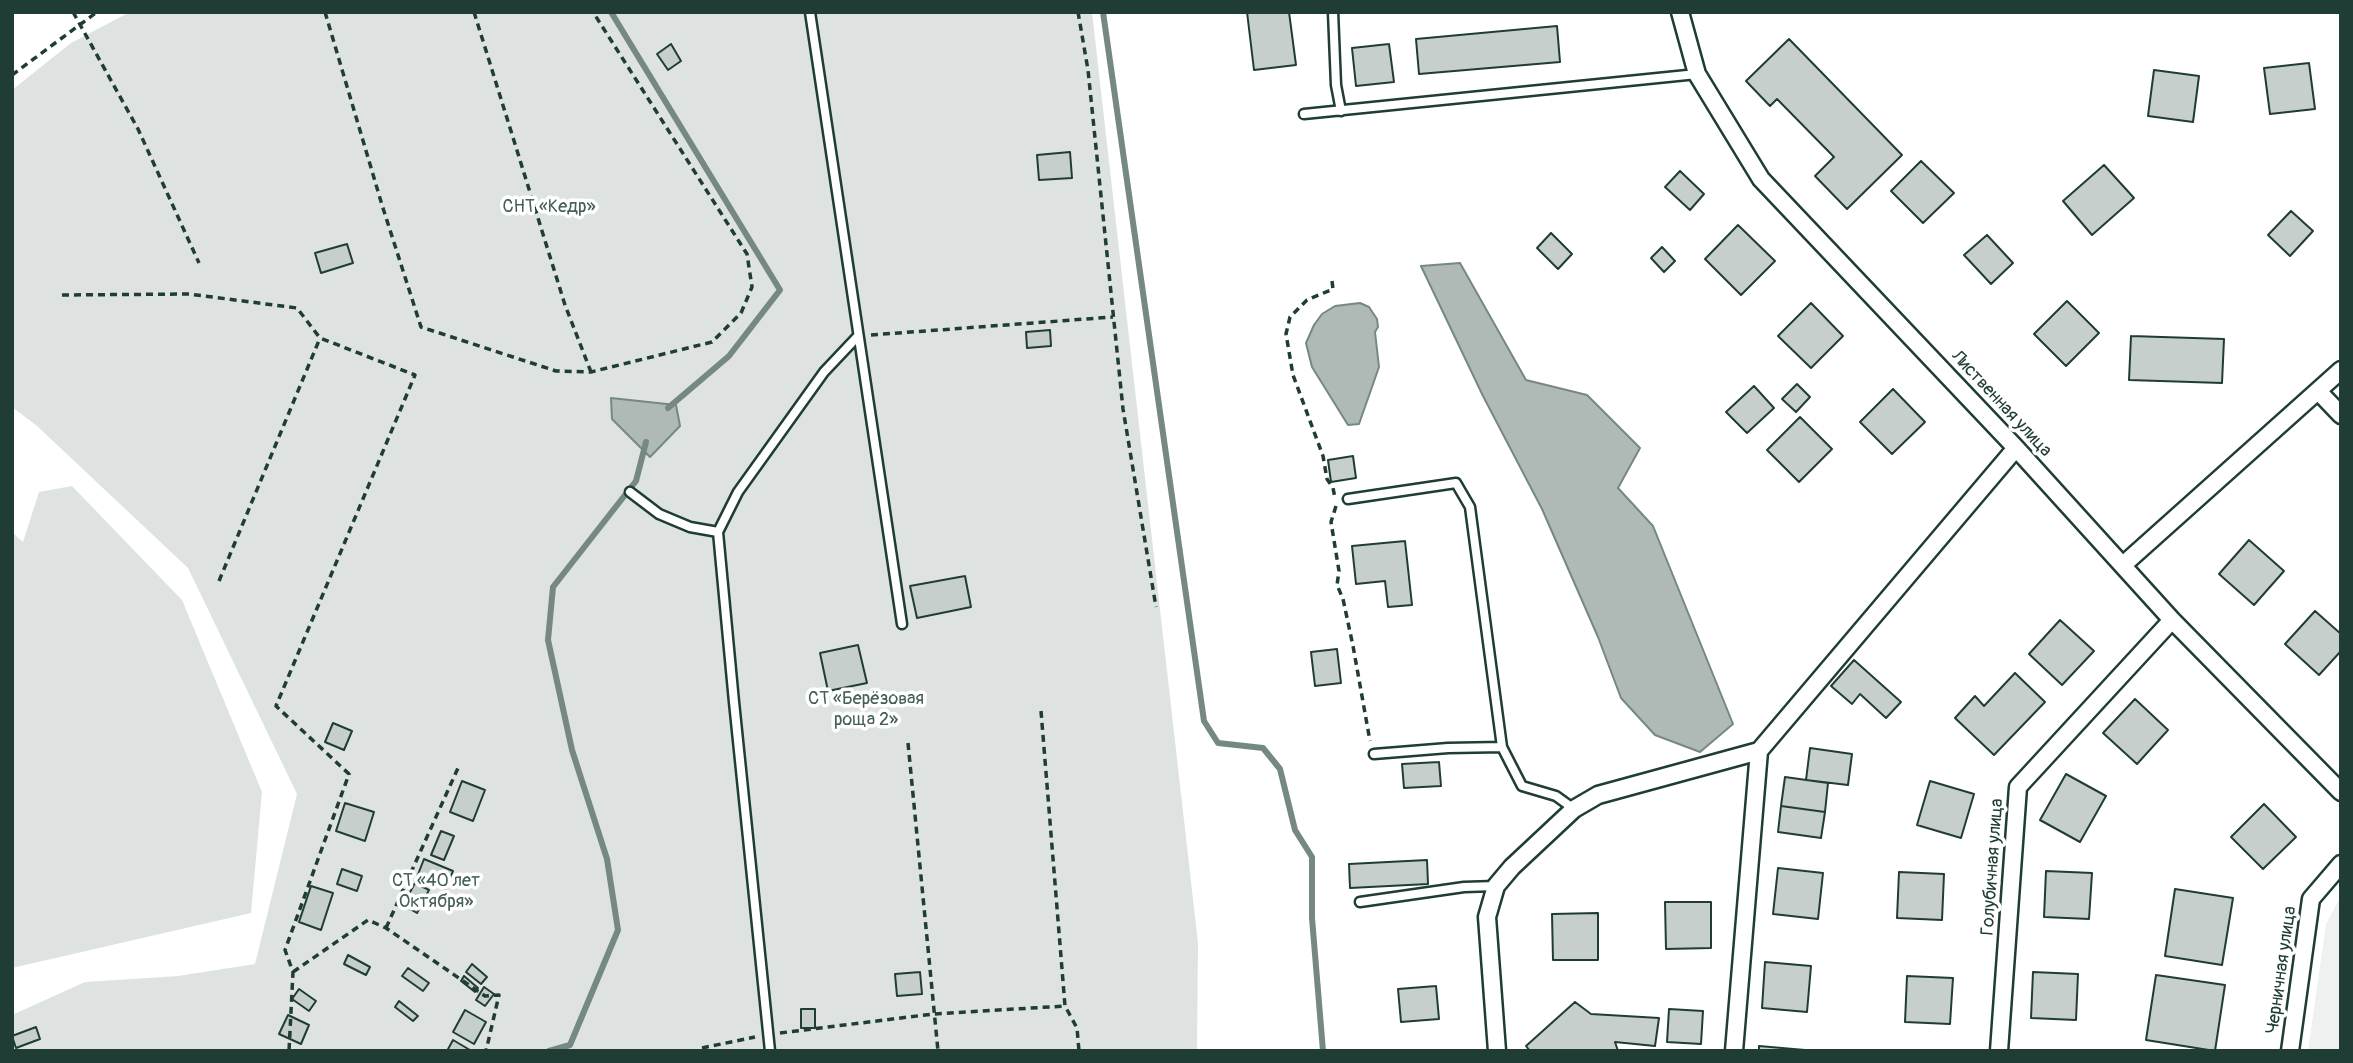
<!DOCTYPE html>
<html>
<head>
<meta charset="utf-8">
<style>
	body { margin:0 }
	#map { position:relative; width:2353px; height:1063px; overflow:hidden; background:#fff; font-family:Pangolin,sans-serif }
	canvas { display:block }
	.frame { position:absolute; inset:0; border:14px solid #1f3d34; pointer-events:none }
</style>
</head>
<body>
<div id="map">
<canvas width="2353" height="1063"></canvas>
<div class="frame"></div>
</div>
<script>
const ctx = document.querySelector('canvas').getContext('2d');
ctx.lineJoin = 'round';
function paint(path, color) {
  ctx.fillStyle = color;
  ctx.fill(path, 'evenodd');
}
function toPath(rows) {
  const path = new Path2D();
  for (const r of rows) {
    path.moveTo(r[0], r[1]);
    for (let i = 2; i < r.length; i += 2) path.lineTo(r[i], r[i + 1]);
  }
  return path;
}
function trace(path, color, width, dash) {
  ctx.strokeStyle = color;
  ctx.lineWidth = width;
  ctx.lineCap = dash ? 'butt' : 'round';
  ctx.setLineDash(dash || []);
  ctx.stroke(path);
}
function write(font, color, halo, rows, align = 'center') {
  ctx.font = font + ' Pangolin,sans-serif';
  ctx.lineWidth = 7;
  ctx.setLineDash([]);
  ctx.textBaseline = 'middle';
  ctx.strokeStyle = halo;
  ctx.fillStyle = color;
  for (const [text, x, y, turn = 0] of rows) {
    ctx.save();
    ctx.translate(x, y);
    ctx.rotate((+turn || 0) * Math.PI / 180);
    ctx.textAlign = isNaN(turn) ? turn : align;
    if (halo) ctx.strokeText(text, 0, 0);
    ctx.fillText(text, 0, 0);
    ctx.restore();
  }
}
paint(toPath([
	[2341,896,2341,1051,2308,1051,2326,924]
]), '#eef1f0');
paint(toPath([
	[130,12,1092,12,1198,943,1197,1051,12,1051,12,1015,85,982,178,976,255,964,297,794,188,568,37,426,12,407,12,90,71,43],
	[72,486,182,600,262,792,251,913,12,968,12,532,23,542,39,492]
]), '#dee3e2');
const water = toPath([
	[1460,263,1526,380,1587,395,1640,448,1618,488,1653,526,1733,724,1700,752,1655,735,1621,698,1598,637,1542,509,1483,396,1421,266,1460,263],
	[1360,303,1369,307,1377,319,1378,327,1375,332,1379,367,1359,424,1348,425,1312,367,1306,343,1314,325,1322,314,1335,306,1360,303],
	[611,398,676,405,680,426,650,457,612,419,611,398]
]);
paint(water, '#afbab7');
trace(water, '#758883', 2);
trace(toPath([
	[611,12,780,290,729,356,668,408],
	[1103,12,1204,721,1218,743,1263,748,1280,769,1295,830,1312,857,1312,918,1323,1051],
	[549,1051,570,1045,618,930,607,859,572,750,548,640,553,587,636,481,646,442]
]), '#758883', 6);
const building = toPath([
	[1247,12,1289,12,1296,65,1254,70,1247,12],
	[1557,26,1560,62,1419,74,1416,39,1557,26],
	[1789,39,1902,155,1847,209,1815,176,1834,157,1777,99,1770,106,1746,81,1789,39],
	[671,44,681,61,668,70,657,54,671,44],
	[1389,44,1394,82,1356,86,1352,48,1389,44],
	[2309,63,2315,109,2270,114,2264,68,2309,63],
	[2154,70,2199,76,2193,122,2148,116,2154,70],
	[1070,152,1072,178,1039,180,1037,155,1070,152],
	[1921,161,1954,193,1923,223,1891,191,1921,161],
	[2104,165,2134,198,2092,235,2063,201,2104,165],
	[1680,171,1704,194,1690,210,1665,187,1680,171],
	[2291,211,2313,231,2290,256,2268,235,2291,211],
	[1738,225,1775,261,1741,295,1705,259,1738,225],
	[1551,233,1572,254,1558,269,1537,248,1551,233],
	[1987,235,2013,263,1991,284,1964,255,1987,235],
	[347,244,353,263,321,273,315,253,347,244],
	[1662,247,1675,261,1664,272,1651,258,1662,247],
	[2067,301,2099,333,2066,366,2034,334,2067,301],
	[1811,303,1843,336,1811,368,1778,336,1811,303],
	[1050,330,1051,346,1027,348,1026,332,1050,330],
	[2131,336,2224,339,2222,383,2129,380,2131,336],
	[1797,384,1810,397,1796,412,1782,399,1797,384],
	[1754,386,1774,408,1747,433,1726,412,1754,386],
	[1893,389,1925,422,1892,454,1860,422,1893,389],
	[1800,417,1832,449,1799,482,1767,450,1800,417],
	[1353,456,1356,478,1331,482,1328,460,1353,456],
	[2249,540,2284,571,2254,605,2219,574,2249,540],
	[1405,541,1412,605,1388,607,1385,581,1356,584,1352,546,1405,541],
	[965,576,971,607,917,618,910,586,965,576],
	[2315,611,2341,634,2341,651,2319,675,2285,644,2315,611],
	[2060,620,2094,651,2062,685,2029,654,2060,620],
	[858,645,867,683,828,691,820,653,858,645],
	[1337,649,1341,683,1315,686,1311,652,1337,649],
	[1854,660,1901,702,1886,718,1860,694,1852,704,1831,686,1854,660],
	[2015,673,2045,702,1994,755,1955,718,1975,696,1984,706,2015,673],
	[2135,699,2168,730,2137,764,2103,733,2135,699],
	[333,723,352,731,344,750,325,742,333,723],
	[1810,748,1852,754,1848,785,1806,780,1810,748],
	[1439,762,1441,786,1404,788,1402,764,1439,762],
	[2066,774,2106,796,2080,842,2040,820,2066,774],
	[1785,777,1828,783,1825,812,1781,806,1785,777],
	[462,781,485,790,473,821,450,812,462,781],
	[1930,781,1974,794,1961,838,1917,825,1930,781],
	[345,803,374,812,365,841,336,831,345,803],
	[2264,804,2296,837,2263,869,2231,837,2264,804],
	[1781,806,1825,812,1821,838,1778,832,1781,806],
	[441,831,454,836,444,860,431,855,441,831],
	[424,859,453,871,446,889,417,877,424,859],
	[1427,860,1428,884,1350,888,1349,864,1427,860],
	[1778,868,1823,873,1818,919,1773,914,1778,868],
	[342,869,362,876,357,891,337,884,342,869],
	[2046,871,2092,873,2089,919,2044,917,2046,871],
	[1899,872,1944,874,1942,920,1897,918,1899,872],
	[415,883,429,890,417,913,403,905,415,883],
	[311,886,333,893,321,930,299,922,311,886],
	[2175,889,2233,898,2222,965,2165,956,2175,889],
	[1665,902,1711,902,1711,948,1666,949,1665,902],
	[1598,913,1598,960,1553,960,1552,914,1598,913],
	[348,955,370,967,366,975,344,964,348,955],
	[1765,962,1811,966,1807,1012,1762,1008,1765,962],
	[472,964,487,977,481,984,466,972,472,964],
	[408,968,429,983,423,991,402,976,408,968],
	[920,972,922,994,897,996,895,974,920,972],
	[2033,972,2078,974,2076,1020,2031,1018,2033,972],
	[2156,975,2225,985,2215,1051,2146,1040,2156,975],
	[464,976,478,988,475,992,461,981,464,976],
	[1907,976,1953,978,1950,1024,1905,1022,1907,976],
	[1436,986,1439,1019,1401,1022,1398,989,1436,986],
	[484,987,494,994,485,1006,476,1000,484,987],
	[299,989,316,1001,309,1011,292,999,299,989],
	[399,1001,418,1016,413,1021,395,1007,399,1001],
	[1575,1002,1591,1014,1659,1018,1655,1046,1615,1042,1618,1051,1530,1051,1526,1046,1575,1002],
	[801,1009,815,1009,815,1028,801,1028,801,1009],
	[1669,1009,1703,1011,1701,1044,1667,1042,1669,1009],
	[465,1010,486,1022,474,1044,453,1032,465,1010],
	[288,1015,309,1025,301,1044,279,1034,288,1015],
	[36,1027,40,1039,16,1048,12,1036,36,1027],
	[453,1040,470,1050,469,1051,447,1051,453,1040],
	[1759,1046,1805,1050,1805,1051,1759,1051,1759,1046]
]);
paint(building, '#c7cfcc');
trace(building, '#1f3d34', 2);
const lane = toPath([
	[810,12,902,624],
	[1333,12,1336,85,1341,111],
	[1304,114,1697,74],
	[630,492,659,514,690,527,718,532],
	[1348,499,1456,483,1470,507,1502,747,1522,786,1556,796,1574,809],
	[1374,754,1448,748,1502,747],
	[1360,902,1464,887,1496,886],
	[770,1051,734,702,718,532,738,492,824,372,858,336]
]);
const street = toPath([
	[1680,12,1697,74,1761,179,2016,448,2172,620,2341,792],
	[2318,391,2341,415],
	[2123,565,2341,370],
	[1497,1051,1487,917,1496,886,1512,867,1574,809,1598,795,1759,751],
	[1734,1051,1759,751,2016,448],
	[1999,1051,2018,787,2172,620],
	[2290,1051,2311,899,2341,864]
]);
trace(lane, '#1f3d34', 13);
trace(street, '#1f3d34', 21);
trace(toPath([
	[73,12,138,129,199,263],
	[325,12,382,205,421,327,556,371,591,372,712,342,741,313,752,287,747,254,593,12],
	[474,12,565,305,591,372],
	[1078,12,1088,70,1123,409,1156,607],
	[12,75,97,12],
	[1332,281,1333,289,1307,300,1290,317,1286,334,1293,375,1323,456,1327,479,1333,488,1335,498],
	[62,295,189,294,297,308,320,338,415,375,276,706,349,774,285,950,293,972,289,1051],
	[871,335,1113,317],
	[1336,506,1331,522,1339,571,1337,585,1343,599,1353,646,1370,741],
	[219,581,320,338],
	[1041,711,1065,1006,1077,1028,1079,1051],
	[908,743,938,1051],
	[386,928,458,768],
	[293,972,368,920,386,928,485,996,499,995,486,1051],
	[780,1033,933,1014,1065,1006],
	[702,1048,755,1037]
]), '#1f3d34', 3.5, [7, 5]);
trace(lane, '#fff', 8);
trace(street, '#fff', 16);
write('18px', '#455e57', '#fff', [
	["СНТ «Кедр»",549,207],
	["СТ «Берёзовая",866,699],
	["роща 2»",866,720],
	["СТ «40 лет",436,881],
	["Октября»",436,902]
]);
write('18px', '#1f3d34', '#fff', [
	["Лиственная улица",2001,404,47],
	["Голубичная улица",1993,867,-86],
	["Черничная улица",2282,970,-82]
]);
</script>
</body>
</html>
